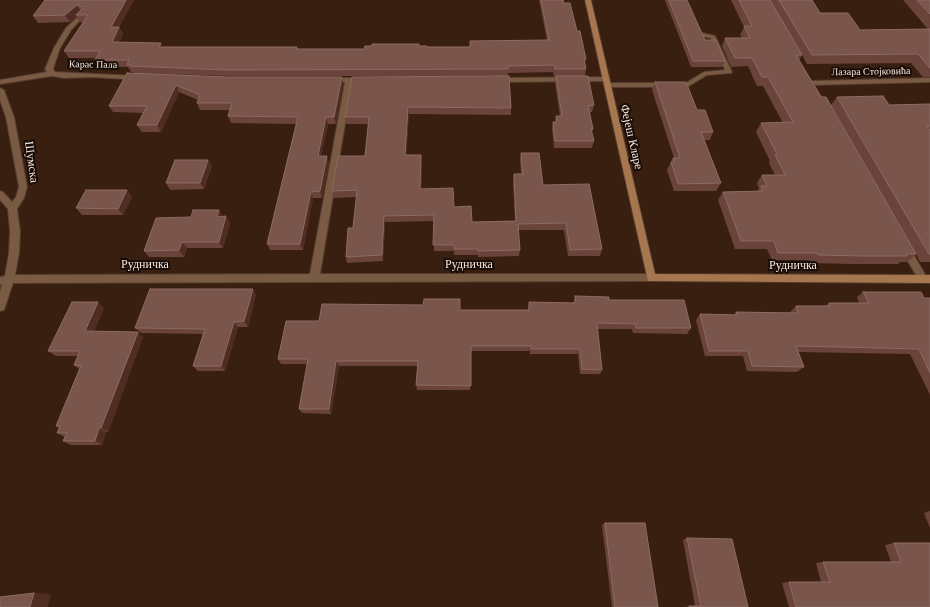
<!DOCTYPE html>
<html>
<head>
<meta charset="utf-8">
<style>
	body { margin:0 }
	canvas { display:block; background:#391f10 }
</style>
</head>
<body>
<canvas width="930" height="607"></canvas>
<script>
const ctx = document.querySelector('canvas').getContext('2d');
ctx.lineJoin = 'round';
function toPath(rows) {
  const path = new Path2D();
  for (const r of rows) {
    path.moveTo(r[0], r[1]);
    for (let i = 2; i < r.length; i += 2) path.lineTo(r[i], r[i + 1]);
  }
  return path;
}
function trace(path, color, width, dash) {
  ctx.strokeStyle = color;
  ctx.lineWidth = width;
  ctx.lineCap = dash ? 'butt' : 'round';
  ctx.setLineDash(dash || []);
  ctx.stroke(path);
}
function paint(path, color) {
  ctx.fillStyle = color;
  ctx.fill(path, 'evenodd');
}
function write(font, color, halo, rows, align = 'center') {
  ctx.font = font + ' "Times New Roman",serif';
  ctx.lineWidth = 4;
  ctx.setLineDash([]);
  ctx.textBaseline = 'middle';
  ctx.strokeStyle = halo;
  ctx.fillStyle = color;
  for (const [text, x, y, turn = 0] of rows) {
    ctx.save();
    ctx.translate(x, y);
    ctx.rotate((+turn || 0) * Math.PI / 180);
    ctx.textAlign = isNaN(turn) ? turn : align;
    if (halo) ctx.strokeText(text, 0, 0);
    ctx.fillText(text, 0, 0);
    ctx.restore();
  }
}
const lane = toPath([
	[702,33,715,36,732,72,731,73,707,75,687,87,607,87,604,85,607,83,686,83,704,72,725,70,711,38,700,36,700,34,702,33]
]);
const street = toPath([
	[82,13,85,15,71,30,60,48,53,69,55,72,138,76,142,78,141,80,92,77,64,78,52,76,0,84,0,80,47,72,45,69,54,48,66,28,82,13],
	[606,77,610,79,609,81,496,82,492,80,496,78,606,77],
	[327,78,364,78,368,80,364,82,352,82,320,274,651,274,654,275,656,278,654,281,13,283,4,310,0,311,0,292,2,284,0,285,0,277,5,276,9,253,10,231,8,209,0,200,0,191,3,192,12,202,16,197,19,187,6,117,0,100,0,88,4,90,14,117,27,187,24,198,17,209,20,231,19,253,15,275,310,274,345,82,330,82,326,80,327,78],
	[930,78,930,82,812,85,808,83,812,81,930,78],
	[905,244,908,245,926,276,928,279,926,282,920,282,902,251,900,248,902,245,905,244]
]);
const secondary = toPath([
	[585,0,591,0,655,274,930,275,930,283,648,281,585,0]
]);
trace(lane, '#543b2d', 2);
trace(street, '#543b2d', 2);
trace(secondary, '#543b2d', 2);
paint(lane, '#785b42');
paint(street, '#785b42');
paint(secondary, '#a6774f');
paint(toPath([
	[45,0,134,0,119,27,123,34,119,43,163,47,297,47,298,49,364,49,419,46,427,47,470,47,547,40,539,0,563,0,564,3,577,31,586,59,585,63,586,69,585,76,554,76,553,72,508,73,508,76,230,76,134,73,134,72,131,72,128,67,99,67,95,60,96,58,69,58,64,51,83,22,80,22,76,16,70,22,38,23,33,16],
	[665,0,687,0,705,40,725,61,722,67,691,67],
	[731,0,812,0,820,13,860,30,928,29,903,0,930,0,930,77,923,77,911,63,807,64,801,53,802,55,799,60,869,172,831,105,837,97,889,105,930,104,930,262,920,262,916,254,907,262,901,262,898,264,854,264,811,263,809,260,772,260,767,249,735,249,718,200,723,192,758,191,759,189,757,183,762,175,775,175,769,163,770,161,756,132,761,123,783,123,763,86,757,86,748,66,731,67,722,46,725,38,742,38,740,35,744,27],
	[127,73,227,77,342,77,343,84,336,124,328,124,321,156,329,163,322,198,313,198,303,250,270,250,267,244,296,124,231,123,228,116,230,110,200,110,197,103,198,100,179,92,161,132,142,132,137,125,144,113,113,112,109,106],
	[556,76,594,105,592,112,590,112,593,129,592,134,594,141,592,148,554,148,552,129,553,122,555,122,556,116,560,116,555,83],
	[352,77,511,108,511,115,409,114,406,155,422,162,421,189,454,207,472,222,515,221,513,181,514,174,521,174,520,160,521,153,543,185,602,249,600,256,568,256,564,230,518,230,520,250,519,256,478,257,478,255,454,255,454,251,434,251,434,221,385,222,383,261,347,263,346,257,353,228,357,197,334,198,332,191,365,156,369,124,346,124,345,117],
	[655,82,697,110,713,132,710,140,704,140,721,183,716,191,674,191,667,170,673,158,674,158,652,90],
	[208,160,212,166,204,189,170,190,166,183],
	[127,190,132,197,123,215,82,215,76,208],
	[223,216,230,223,223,248,187,248,184,257,149,257,144,251],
	[863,292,924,298,930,298,930,395,910,354,798,352,804,367,797,372,747,371,743,356,705,356,696,320,700,314,734,315,736,312,791,313,790,312,796,306,825,306,829,303,859,303,857,297],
	[256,294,248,327,238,327,225,371,198,371,193,366,203,334,141,333,135,328],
	[575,296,609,300,691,328,687,334,633,333,632,329,597,329,602,370,600,374,580,374,578,354,530,354,530,351,471,351,470,390,417,390,416,385,418,366,339,366,331,414,302,413,299,409,307,364,281,364,278,359,319,321,528,310,529,302,573,303],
	[104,308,94,331,143,337,108,432,106,432,102,445,71,445,63,441,65,437,57,433,59,428,56,426,79,369,74,365,78,356,56,356,48,351],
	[930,511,930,528,924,513],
	[605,523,658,607,612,607,602,525],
	[687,538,748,607,684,607,695,606,683,540],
	[894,543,930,607,789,607,782,583,789,582,821,582,816,563,823,562,891,562,885,545]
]), '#6a433a');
paint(toPath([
	[126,0,134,0,115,34,111,27],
	[77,5,81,12,76,15,76,16,70,22,65,15],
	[119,27,123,34,116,49,112,42],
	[161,43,164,50,159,47],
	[342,77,343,84,336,124,334,117],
	[176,85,179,92,161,132,157,125],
	[408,107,409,114,406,162,405,155],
	[326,117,328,124,320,163,318,156],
	[421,155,422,162,421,195,420,189],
	[327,156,329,163,322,198,320,191],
	[208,160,212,166,204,189,200,183],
	[127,190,132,197,123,215,118,209],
	[311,192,313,198,303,250,300,244],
	[219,210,223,216,217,217],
	[226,216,230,223,223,248,219,242],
	[384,216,385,222,383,261,382,255],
	[182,242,187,248,184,257,179,250],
	[253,289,256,294,248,327,244,321],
	[98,302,104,308,92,337,85,331],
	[234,322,238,327,225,371,221,366],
	[138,332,143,337,108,432,101,428],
	[336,361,339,366,331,414,329,409],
	[99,428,106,432,102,445,95,441],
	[34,593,51,594,48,607,30,607]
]), '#502d22');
const building = toPath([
	[45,0,126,0,111,27,119,27,112,42,161,43,159,47,297,47,296,49,364,49,365,46,372,46,372,44,419,44,419,46,427,46,427,47,470,47,470,41,549,40,541,0,563,0,564,3,570,3,577,31,580,31,586,59,584,59,586,69,555,69,554,65,508,66,508,69,227,70,130,66,131,65,127,65,129,60,95,60,100,51,64,51,88,15,76,15,82,9,82,7,77,5,65,15,33,16,45,0],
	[669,0,687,0,705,40,716,40,725,61,693,61,669,0],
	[739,0,770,0,802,55,796,55,821,97,826,97,916,254,906,254,907,256,862,256,818,255,816,253,778,253,774,241,741,241,723,192,763,191,761,186,767,186,762,175,785,175,775,155,777,154,761,123,793,122,768,77,762,77,752,58,735,58,725,38,750,38,744,26,752,26,739,0],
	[779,0,812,0,820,13,848,13,860,30,930,29,930,68,918,54,812,55,779,0],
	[917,0,930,0,930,14,917,0],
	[127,73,227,77,342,77,334,117,326,117,318,156,327,156,320,191,311,192,300,244,267,244,298,117,228,116,232,103,197,103,200,95,176,85,157,125,137,125,147,106,109,106,127,73],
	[509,76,511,108,408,107,405,155,421,155,420,189,453,188,454,207,471,206,472,222,516,221,514,174,523,174,521,153,539,153,543,185,589,184,602,249,570,250,566,223,518,224,520,250,478,251,478,249,454,249,454,245,433,245,434,215,384,216,382,255,346,257,348,228,353,228,357,190,332,191,338,156,365,156,369,117,345,117,352,77,509,76],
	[556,76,588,76,594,105,588,106,593,129,591,129,594,141,555,141,553,122,557,122,556,116,562,116,556,76],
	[655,82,686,82,697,110,705,110,713,132,701,132,721,183,678,184,671,162,674,162,673,158,680,158,655,82],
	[883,96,889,105,930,104,930,126,927,126,930,130,930,254,929,254,837,97,883,96],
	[175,160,208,160,200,183,166,183,175,160],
	[86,190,127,190,118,209,76,208,86,190],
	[193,210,219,210,217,217,226,216,219,242,182,242,179,250,144,251,156,218,191,217,193,210],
	[150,289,253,289,244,321,234,322,221,366,193,366,205,329,135,328,150,289],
	[863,292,921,292,924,298,930,298,930,373,919,349,796,346,804,367,752,366,748,351,709,351,700,314,737,315,736,312,798,313,796,306,830,306,829,303,869,303,863,292],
	[575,296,609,297,609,300,684,300,691,328,636,328,635,324,597,323,602,370,582,369,580,349,531,349,531,346,471,346,471,386,416,385,418,361,336,361,329,409,299,409,308,359,278,359,286,321,319,321,322,304,423,305,424,299,460,299,460,310,529,310,529,302,576,303,575,296],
	[72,302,98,302,85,331,138,332,101,428,99,428,95,441,63,441,67,433,57,433,60,426,56,426,81,366,74,365,80,351,48,351,72,302],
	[605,523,645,523,658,607,615,607,605,523],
	[687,538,732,539,748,607,689,607,689,606,701,606,687,538],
	[894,543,930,543,930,607,796,607,789,582,830,582,823,562,901,562,894,543],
	[34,593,30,607,0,607,0,597,34,593]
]);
paint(building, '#79554c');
trace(building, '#8d6b62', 1);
write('10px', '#f8e5dc', '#180c07', [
	["Карас Пала",93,65,1],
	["Лазара Стојковића",871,72,-1]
]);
write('12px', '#f8e5dc', '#180c07', [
	["Фејеш Кларе",631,137,77],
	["Шумска",31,162,82],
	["Рудничка",145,265],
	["Рудничка",469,265],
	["Рудничка",793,266]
]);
</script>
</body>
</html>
